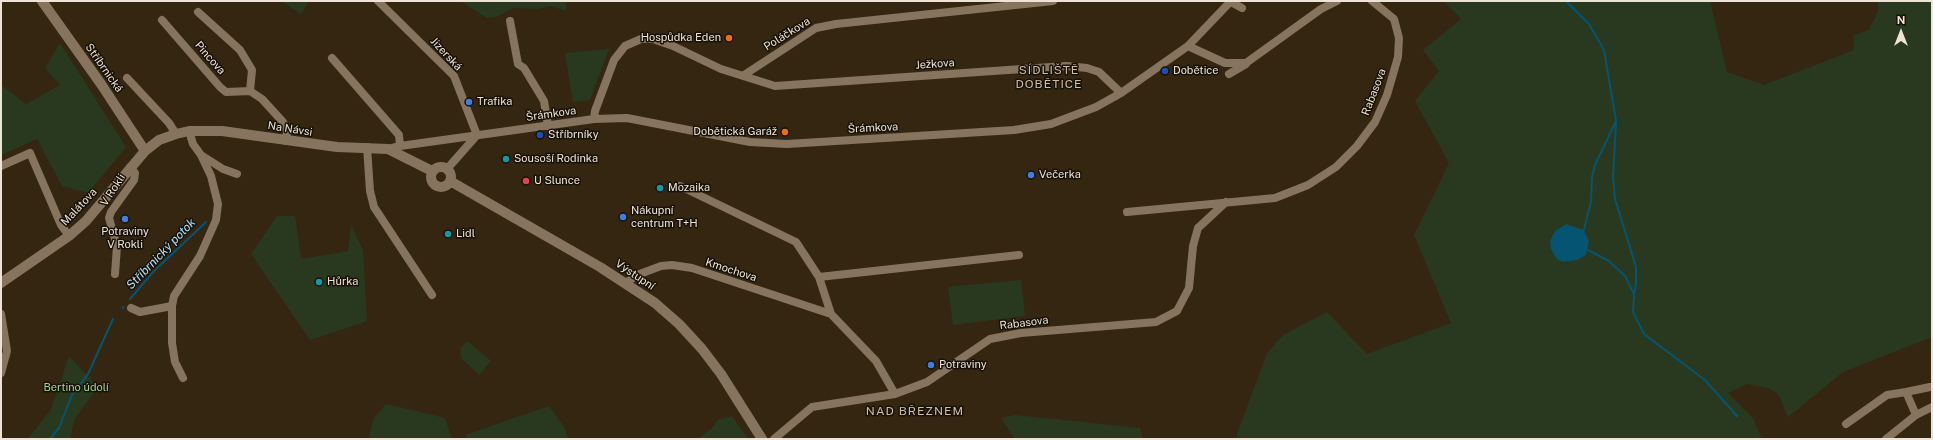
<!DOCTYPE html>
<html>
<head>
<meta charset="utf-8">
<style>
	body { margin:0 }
	#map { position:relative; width:1933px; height:440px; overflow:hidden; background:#352612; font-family:"Public Sans",sans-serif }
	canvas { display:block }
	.frame { position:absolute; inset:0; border:2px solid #ede3d7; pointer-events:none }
	.north { position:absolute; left:1881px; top:12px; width:40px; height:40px; -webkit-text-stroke:3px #181108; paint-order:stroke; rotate:0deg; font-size:11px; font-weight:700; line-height:16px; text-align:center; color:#ede3d7 }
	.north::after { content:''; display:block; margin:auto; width:14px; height:18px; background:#ede3d7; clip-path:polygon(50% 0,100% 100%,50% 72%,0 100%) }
</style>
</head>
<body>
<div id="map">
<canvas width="1933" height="440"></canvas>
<div class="frame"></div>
<div class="north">N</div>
</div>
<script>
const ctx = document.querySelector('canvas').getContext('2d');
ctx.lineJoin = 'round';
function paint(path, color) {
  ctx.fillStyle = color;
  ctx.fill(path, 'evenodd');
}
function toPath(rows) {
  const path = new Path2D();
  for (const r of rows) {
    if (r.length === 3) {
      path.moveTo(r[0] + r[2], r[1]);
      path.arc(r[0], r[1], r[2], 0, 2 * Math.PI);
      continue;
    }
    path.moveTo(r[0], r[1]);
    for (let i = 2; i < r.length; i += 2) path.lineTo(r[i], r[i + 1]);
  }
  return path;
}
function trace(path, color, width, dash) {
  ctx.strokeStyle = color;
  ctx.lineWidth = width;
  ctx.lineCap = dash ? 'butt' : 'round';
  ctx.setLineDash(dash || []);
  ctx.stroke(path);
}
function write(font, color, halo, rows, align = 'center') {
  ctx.font = font + ' "Public Sans",sans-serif';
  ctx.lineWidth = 3;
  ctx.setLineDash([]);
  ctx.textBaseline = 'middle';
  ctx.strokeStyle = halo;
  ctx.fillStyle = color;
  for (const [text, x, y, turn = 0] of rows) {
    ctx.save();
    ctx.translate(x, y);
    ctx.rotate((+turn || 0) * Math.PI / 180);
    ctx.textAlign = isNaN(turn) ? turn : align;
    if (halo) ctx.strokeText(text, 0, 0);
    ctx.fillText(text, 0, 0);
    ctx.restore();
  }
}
paint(toPath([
	[281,1,309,1,301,14],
	[460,1,567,1,566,11,551,6,538,9,513,8,496,17,487,18],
	[1444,1,1710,1,1727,72,1764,85,1854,50,1853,36,1869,30,1879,9,1877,1,1932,1,1932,337,1843,372,1788,417,1778,394,1768,388,1747,384,1728,393,1753,418,1762,439,1237,439,1237,434,1267,353,1283,335,1327,312,1367,354,1451,323,1414,235,1449,163,1415,101,1439,71,1423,50,1461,19],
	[60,43,126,147,88,193,62,186,37,139,1,155,1,85,26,104,60,85,45,68],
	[609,49,590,100,573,102,565,53],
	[277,216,295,216,301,259,348,251,351,225,363,250,367,321,310,340,251,254],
	[1021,280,1025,316,953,325,948,287],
	[467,341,491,361,479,375,461,358,460,349],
	[69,356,98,387,74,420,70,439,28,439,51,409],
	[386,404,445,418,452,439,370,439,369,436,374,418],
	[549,406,564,427,569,439,468,439,465,435],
	[1015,415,1140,428,1143,439,1015,439,1001,418],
	[732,416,748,439,698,439,713,427,718,420]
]), '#29391f');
paint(toPath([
	[1566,224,1583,230,1589,240,1586,255,1577,260,1562,262,1556,258,1551,249,1550,241,1555,231]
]), '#055471');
trace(toPath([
	[1566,1,1589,24,1604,50,1616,121,1595,165,1592,177,1591,201,1583,234],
	[1616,122,1613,177,1615,199,1636,267,1636,284,1634,294],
	[1586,249,1609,261,1625,276,1634,294,1633,312,1644,334,1705,380,1737,416],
	[130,299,154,271,206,222],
	[123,308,123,307],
	[50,439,59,428,72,395,88,374,113,319]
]), '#055471', 2);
trace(toPath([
	[378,1,454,76,477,135],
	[1231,2,1242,8],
	[198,12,240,50,252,70,250,91],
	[162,20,220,87,226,92,250,91,262,99,283,122,287,131,286,141],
	[510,21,518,64,524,68,544,101,548,126],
	[1188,46,1225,63,1246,63,1321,9,1337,1],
	[332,58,399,135,400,146],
	[1229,74,1246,64],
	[744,75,816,28,836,24,1053,1],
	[127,78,169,123,176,134],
	[594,119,595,111,614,60,625,46,641,39,653,39,673,46,721,69,775,86,1066,66,1087,68,1099,72,1121,93],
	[367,147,370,191,374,207,432,295],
	[388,149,400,146,594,119,627,118,750,142,787,144,1014,130,1051,124,1096,107,1121,93,1188,46,1231,1],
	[201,155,223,169,237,174],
	[1,166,30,153,61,225,69,236],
	[447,169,477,135],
	[680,186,796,242,819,277],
	[1127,212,1275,198,1308,185,1336,167,1357,146,1375,122,1387,95,1398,57,1399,38,1394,19,1372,1],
	[115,274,117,246,109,218,111,212,134,180,135,173,130,167],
	[626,283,637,275,661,266,672,265,692,268,831,314,876,361,895,394],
	[131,308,140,312,172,306],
	[1,314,7,351,1,373],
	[831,314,819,277,1019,255],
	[183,378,175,362,172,343,172,306,174,296,200,256,216,220,218,204,211,176,201,155,193,144,189,131],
	[1906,392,1930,387],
	[1846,424,1887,395,1906,392,1916,415],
	[774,439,812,407,895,394,927,382,990,339,1021,333,1156,322,1177,311,1189,288,1193,246,1198,228,1226,202],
	[1886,439,1916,415,1932,407]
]), '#86745e', 8);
trace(toPath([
	[42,1,101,84,145,151],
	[441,177,10],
	[450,181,600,267,655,303,679,324,702,349,721,374,762,439],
	[1,283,69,236,86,221,145,151,159,140,176,134,189,131,222,131,337,147,388,149,432,171]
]), '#86745e', 10);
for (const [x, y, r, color] of [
	[729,38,4,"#e8710a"],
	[1165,71,4,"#1a4fb4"],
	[469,102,4,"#3f7fe0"],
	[785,132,4,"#e8710a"],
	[540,135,4,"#1a4fb4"],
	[506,159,4,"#0f9aa8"],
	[1031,175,4,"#3f7fe0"],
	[526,181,4,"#e0444e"],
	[660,188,4,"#0f9aa8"],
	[623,217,4,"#3f7fe0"],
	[125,219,4,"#3f7fe0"],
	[448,234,4,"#0f9aa8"],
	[319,282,4,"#0f9aa8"],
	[931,365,4,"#3f7fe0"]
]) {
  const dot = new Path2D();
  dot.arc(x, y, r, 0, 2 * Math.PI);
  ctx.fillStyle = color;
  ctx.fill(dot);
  trace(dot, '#181108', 1.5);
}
write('11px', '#ede3d7', '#181108', [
	["Poláčkova",787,34,-32],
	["Jizerská",446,54,47],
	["Pincova",210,58,49],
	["Ježkova",935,64,-4],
	["Stříbrnická",104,68,55],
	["Rabasova",1374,92,-69],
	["Šrámkova",551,114,-8],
	["Šrámkova",873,128,-3],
	["Na Návsi",290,129,9],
	["V Rokli",113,190,-57],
	["Malátova",79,207,-47],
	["Kmochova",731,270,18],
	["Výstupní",635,275,34],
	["Rabasova",1024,323,-7]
]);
write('11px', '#ede3d7', '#181108', [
	["Hospůdka Eden",721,38,"right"],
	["Dobětice",1173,71],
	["Trafika",477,102],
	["Dobětická Garáž",777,132,"right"],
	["Stříbrníky",548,135],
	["Sousoší Rodinka",514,159],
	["Večerka",1039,175],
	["U Slunce",534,181],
	["Mozaika",668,188],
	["Nákupní",631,211],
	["centrum T+H",631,224],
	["Potraviny",125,232,"center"],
	["V Rokli",125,245,"center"],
	["Lidl",456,234],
	["Hůrka",327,282],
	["Potraviny",939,365]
], 'left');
write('11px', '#a6d68b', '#181108', [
	["Bertino údolí",76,388]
]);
ctx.letterSpacing = '1px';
write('12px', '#d1bea6', '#181108', [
	["SÍDLIŠTĚ",1049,70],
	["DOBĚTICE",1049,84],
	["NAD BŘEZNEM",915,411]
]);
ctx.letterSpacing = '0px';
write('italic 12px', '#ade3ff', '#181108', [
	["Stříbrnický potok",161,254,-46]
]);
</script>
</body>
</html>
